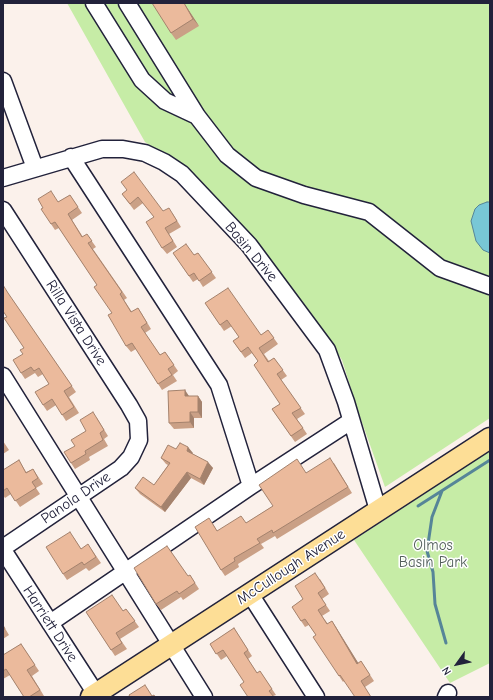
<!DOCTYPE html>
<html>
<head>
<meta charset="utf-8">
<style>
	body { margin:0 }
	#map { position:relative; width:493px; height:700px; overflow:hidden; background:#fbf1eb; font-family:"Comic Neue",sans-serif }
	canvas { display:block }
	.frame { position:absolute; inset:0; border:4px solid #22223b; pointer-events:none }
	.north { position:absolute; left:437px; top:644px; width:40px; height:40px; -webkit-text-stroke:3px #fff; paint-order:stroke; rotate:237deg; font-size:11px; font-weight:700; line-height:16px; text-align:center; color:#22223b }
	.north::after { content:''; display:block; margin:auto; width:14px; height:18px; background:#22223b; clip-path:polygon(50% 0,100% 100%,50% 72%,0 100%) }
</style>
</head>
<body>
<div id="map">
<canvas width="493" height="700"></canvas>
<div class="frame"></div>
<div class="north">N</div>
</div>
<script>
const ctx = document.querySelector('canvas').getContext('2d');
ctx.lineJoin = 'round';
function paint(path, color) {
  ctx.fillStyle = color;
  ctx.fill(path, 'evenodd');
}
function toPath(rows) {
  const path = new Path2D();
  for (const r of rows) {
    path.moveTo(r[0], r[1]);
    for (let i = 2; i < r.length; i += 2) path.lineTo(r[i], r[i + 1]);
  }
  return path;
}
function trace(path, color, width, dash) {
  ctx.strokeStyle = color;
  ctx.lineWidth = width;
  ctx.lineCap = dash ? 'butt' : 'round';
  ctx.setLineDash(dash || []);
  ctx.stroke(path);
}
function write(font, color, halo, rows, align = 'center') {
  ctx.font = font + ' "Comic Neue",sans-serif';
  ctx.lineWidth = 3;
  ctx.setLineDash([]);
  ctx.textBaseline = 'middle';
  ctx.strokeStyle = halo;
  ctx.fillStyle = color;
  for (const [text, x, y, turn = 0] of rows) {
    ctx.save();
    ctx.translate(x, y);
    ctx.rotate((+turn || 0) * Math.PI / 180);
    ctx.textAlign = isNaN(turn) ? turn : align;
    if (halo) ctx.strokeText(text, 0, 0);
    ctx.fillText(text, 0, 0);
    ctx.restore();
  }
}
paint(toPath([
	[67,3,490,3,490,418,385,487,358,411,342,360,311,313,254,240,194,175,145,142],
	[490,451,490,663,450,683,354,540]
]), '#c6eca6');
const water = toPath([
	[487,202,490,202,490,253,483,250,476,241,471,221,475,209,479,205,487,202]
]);
paint(water, '#78c7d6');
trace(water, '#568598', 1);
trace(toPath([
	[442,491,432,517,427,551,433,572,435,604,446,643],
	[418,506,490,460]
]), '#568598', 3);
const minor = toPath([
	[94,3,142,80,165,101,197,116],
	[127,3,197,116,227,155,256,178,304,195,369,212,440,268,490,286],
	[3,81,35,168],
	[71,157,219,385,251,486],
	[3,178,102,149,123,149,145,153,164,162,182,174,249,245,327,350,346,402,378,510],
	[3,210,129,405,138,421,139,440,131,457,121,468,3,548],
	[3,376,204,697],
	[3,550,98,697],
	[250,594,316,697],
	[50,623,251,486,351,421],
	[446,697,448,693]
]);
const major = toPath([
	[91,697,490,438]
]);
trace(minor, '#22223b', 19);
trace(major, '#22223b', 23);
trace(minor, '#fff', 16);
trace(major, '#fdde96', 20);
paint(toPath([
	[184,3,199,26,176,40,171,33],
	[127,190,163,211,173,214,181,227,169,234,177,247,167,254,162,248,154,217,143,203,134,210,122,194],
	[70,195,82,213,72,220,83,237,91,240,96,247,93,249,127,298,124,300,132,312,138,308,142,314,151,329,145,333,160,355,165,352,178,371,173,375,177,381,162,390,136,349,131,352,126,346,112,313,97,285,59,228,55,230,51,224,43,208,58,202],
	[173,253,194,255,198,253,216,278,203,287,198,279,193,282],
	[12,299,76,392,69,397,79,413,66,421,56,405,47,411,43,405,49,384,43,374,38,377,35,373,25,379,21,373,23,354,24,348,7,317],
	[205,303,261,335,268,330,278,344,264,354,269,361,274,358,287,376,281,380,305,414,297,419,307,434,295,442,272,409,280,404,258,361,252,353,245,358,233,341,239,337,232,326,224,331],
	[189,396,198,396,202,402,202,418,194,418,194,428,174,429,169,423],
	[97,418,108,436,104,439,108,446,89,457,90,460,75,469,71,463,75,446],
	[3,441,9,450,3,454],
	[188,447,192,454,213,468,204,485,191,478,165,512,140,494,135,488,154,485,168,465,166,464,161,458,176,449],
	[19,460,26,472,33,469,43,484,36,488,40,494,20,507,11,494,5,498,3,495,3,470],
	[334,463,352,493,277,539,275,536,261,544,264,548,238,564,239,567,225,576,221,570,213,524,217,531,246,523,273,506,306,473],
	[74,538,81,549,92,550,101,563,89,571,86,568,67,580,63,574],
	[190,575,199,589,183,600,181,597,161,610,156,604],
	[320,579,329,594,322,599,330,611,322,616,328,624,332,621,358,663,361,661,374,681,365,687,344,681,343,682,339,676,316,635,309,625,305,627,292,607,303,599],
	[126,609,139,627,120,639,127,649,115,656,86,612,123,611],
	[3,625,9,635,3,639],
	[234,628,252,656,248,659,257,673,260,671,276,695,273,696,244,682,227,656,221,660,210,644],
	[21,644,39,671,32,676,44,696,42,697,24,697,10,675,3,679,3,655]
]), '#caa086');
paint(toPath([
	[184,3,199,26,193,19],
	[185,390,189,396,185,396],
	[198,396,202,402,202,418,198,412],
	[190,412,194,418,194,428,190,422],
	[188,447,193,453,191,457,187,451],
	[208,462,213,468,204,485,200,479],
	[187,472,191,478,165,512,161,507],
	[332,621,336,627,362,669,357,664]
]), '#a4826d');
const building = toPath([
	[152,3,184,3,193,19,171,33,152,3],
	[134,172,163,211,169,208,177,221,165,228,173,241,162,248,146,222,154,217,138,197,130,204,122,194,127,190,121,182,134,172],
	[51,191,58,202,70,195,78,207,68,214,82,237,87,234,92,241,88,243,122,292,120,294,131,312,138,308,147,323,141,327,160,355,165,352,174,365,168,369,172,375,158,384,132,343,126,346,108,315,112,313,94,287,97,285,55,222,51,224,41,209,43,208,38,199,51,191],
	[186,244,194,255,198,253,212,272,199,281,194,273,189,276,173,253,186,244],
	[3,285,8,293,72,386,64,391,74,407,62,415,52,399,43,405,35,392,49,384,39,368,34,371,31,367,21,373,13,360,23,354,20,350,24,348,4,318,7,317,3,311,3,285],
	[228,288,261,335,268,330,274,338,259,348,268,362,274,358,283,370,277,374,301,408,292,413,303,428,291,436,272,409,280,404,254,365,258,361,248,347,241,352,233,341,239,337,227,320,220,325,205,303,228,288],
	[185,390,185,396,198,396,198,412,190,412,190,422,169,423,168,391,185,390],
	[93,412,104,430,100,433,103,440,85,451,86,454,71,463,64,452,75,446,71,440,86,431,80,420,93,412],
	[180,443,188,447,187,451,208,462,200,479,187,472,161,507,135,488,143,477,154,485,170,463,161,458,168,445,176,449,180,443],
	[330,458,348,487,273,533,272,530,257,539,260,543,234,558,235,561,221,570,195,527,209,518,217,531,241,516,246,523,273,506,259,485,297,459,306,473,330,458],
	[19,460,26,473,33,469,38,478,32,482,36,488,15,501,7,488,3,491,3,470,19,460],
	[70,532,81,549,88,544,96,557,84,565,82,562,63,574,46,547,70,532],
	[167,546,188,576,190,575,195,583,179,594,177,591,156,604,134,568,167,546],
	[315,573,325,588,318,593,326,605,318,610,327,624,332,621,357,664,361,661,370,675,361,681,371,697,355,697,340,675,339,676,313,637,316,635,305,619,301,621,292,607,303,599,295,586,315,573],
	[112,595,123,611,126,609,135,621,116,633,122,643,111,650,86,612,112,595],
	[3,625,5,629,3,630,3,625],
	[234,628,248,650,244,653,257,673,260,671,272,689,269,691,274,697,248,697,240,685,244,682,223,650,216,654,210,644,234,628],
	[21,644,35,665,27,670,40,690,29,697,24,697,6,669,3,671,3,655,21,644],
	[145,685,152,696,154,695,155,697,130,697,129,695,145,685]
]);
paint(building, '#ebba9c');
trace(building, '#a4826d', 1);
write('15px', '#22223b', '#fff', [
	["Basin Drive",251,252,50],
	["Rilla Vista Drive",76,323,57],
	["Panola Drive",76,498,-34],
	["McCullough Avenue",291,567,-33],
	["Harriett Drive",50,624,57]
]);
write('15px', '#535f5b', '#fff', [
	["Olmos",433,546],
	["Basin Park",433,563]
]);
</script>
</body>
</html>
